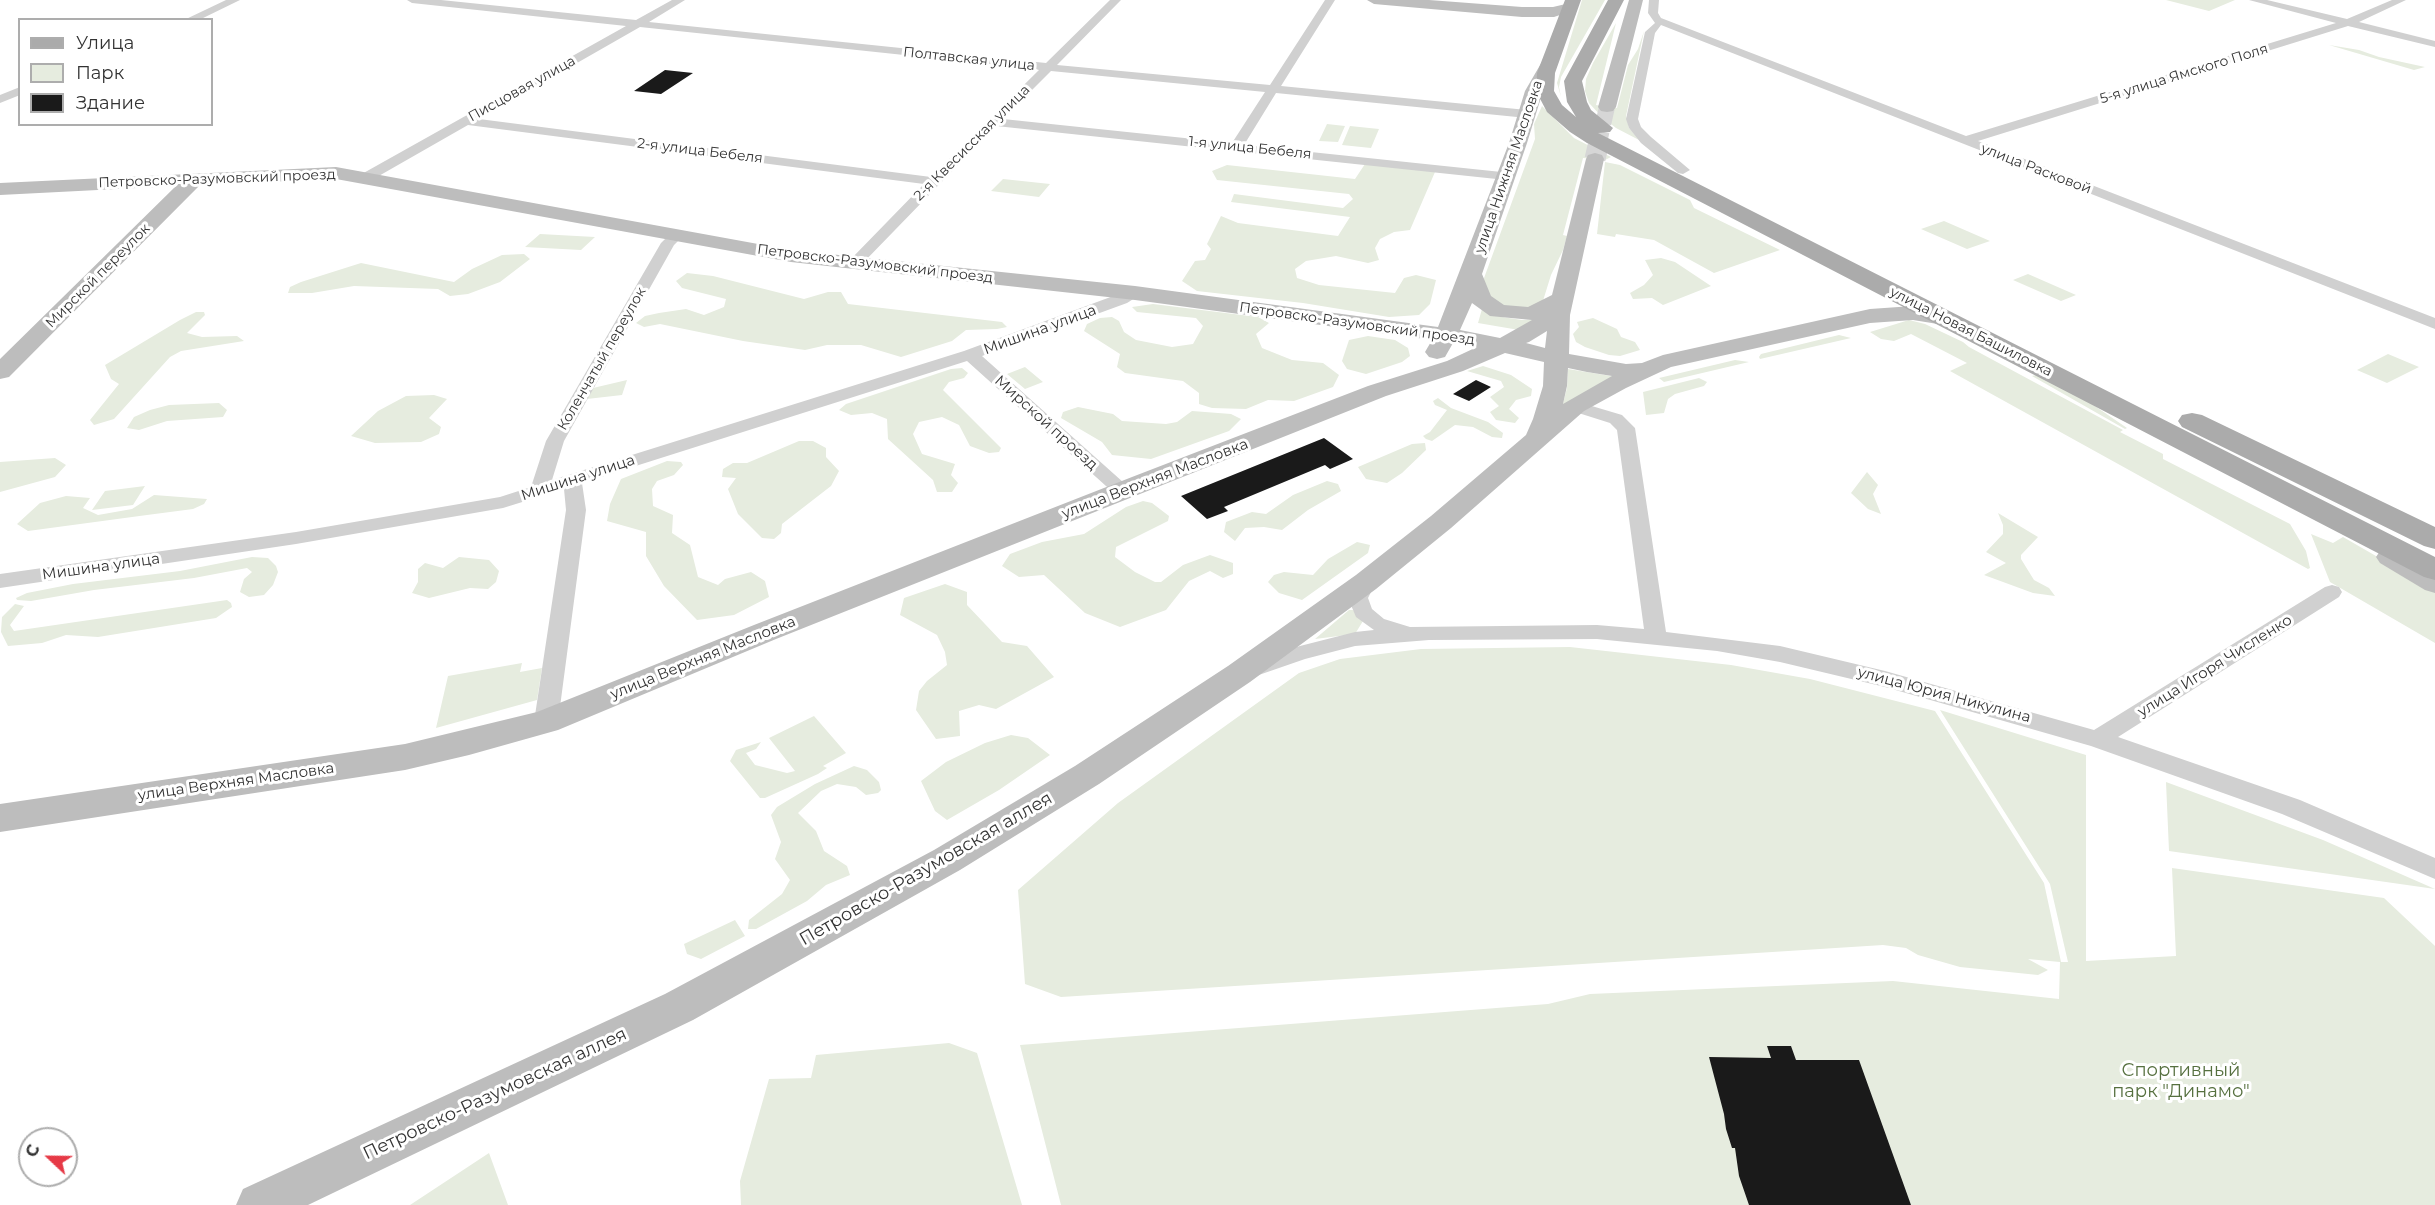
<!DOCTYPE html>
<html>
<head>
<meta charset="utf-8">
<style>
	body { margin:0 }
	#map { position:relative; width:2435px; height:1205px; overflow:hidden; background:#fff; font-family:Montserrat,sans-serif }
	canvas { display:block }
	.legend { position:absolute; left:18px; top:18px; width:195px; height:108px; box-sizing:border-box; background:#fff; border:2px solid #adadad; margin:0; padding:8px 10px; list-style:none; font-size:18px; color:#333 }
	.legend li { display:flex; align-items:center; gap:12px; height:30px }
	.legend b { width:30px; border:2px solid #adadad }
	.north { position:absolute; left:18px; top:1127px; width:60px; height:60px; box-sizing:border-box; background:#fff; border:2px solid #adadad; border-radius:50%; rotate:292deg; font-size:16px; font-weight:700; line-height:24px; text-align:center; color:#333 }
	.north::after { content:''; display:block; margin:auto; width:21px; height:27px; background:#e63946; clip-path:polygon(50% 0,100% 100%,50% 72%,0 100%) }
</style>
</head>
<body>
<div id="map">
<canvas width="2435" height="1205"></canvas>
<ul class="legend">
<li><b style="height:8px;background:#ababab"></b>Улица</li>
<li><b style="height:16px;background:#e6ecdf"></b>Парк</li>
<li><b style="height:16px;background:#1a1a1a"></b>Здание</li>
</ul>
<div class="north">С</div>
</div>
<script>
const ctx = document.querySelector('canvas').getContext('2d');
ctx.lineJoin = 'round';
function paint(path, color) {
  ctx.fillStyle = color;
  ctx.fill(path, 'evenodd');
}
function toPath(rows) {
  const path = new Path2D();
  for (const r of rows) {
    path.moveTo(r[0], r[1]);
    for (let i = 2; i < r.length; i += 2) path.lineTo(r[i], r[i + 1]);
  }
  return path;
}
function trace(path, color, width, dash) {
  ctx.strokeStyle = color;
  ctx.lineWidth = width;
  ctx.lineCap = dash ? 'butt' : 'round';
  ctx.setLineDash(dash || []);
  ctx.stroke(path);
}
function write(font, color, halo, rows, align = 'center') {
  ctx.font = font + ' Montserrat,sans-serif';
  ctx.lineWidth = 6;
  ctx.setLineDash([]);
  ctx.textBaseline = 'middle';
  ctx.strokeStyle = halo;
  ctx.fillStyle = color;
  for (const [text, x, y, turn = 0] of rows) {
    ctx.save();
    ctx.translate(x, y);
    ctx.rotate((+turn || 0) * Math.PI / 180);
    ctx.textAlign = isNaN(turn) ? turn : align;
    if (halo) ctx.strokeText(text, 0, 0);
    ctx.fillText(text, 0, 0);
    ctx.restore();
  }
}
paint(toPath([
	[1582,0,1605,0,1561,77,1559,87,1561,97,1557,83],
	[2166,0,2235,0,2209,11],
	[1616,23,1596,105,1617,108,1628,65,1638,49,1644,31,1626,116,1629,128,1639,140,1616,128,1602,117,1589,103,1585,91,1586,79,1593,63],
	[2329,45,2359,50,2379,57,2425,67,2414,70],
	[1542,106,1574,138,1611,157,1605,160,1583,158,1563,235,1567,236,1563,250,1551,275,1542,304,1536,308,1506,310,1480,289,1535,139,1534,124],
	[1327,124,1345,126,1338,142,1319,141],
	[1350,126,1379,129,1371,148,1342,145],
	[1605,162,1620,165,1690,200,1694,208,1780,250,1714,273,1654,240,1616,234,1615,237,1597,234],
	[1365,164,1435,172,1410,230,1394,232,1380,239,1375,248,1379,260,1368,263,1336,256,1306,261,1295,269,1297,278,1319,285,1395,293,1404,278,1416,275,1436,280,1430,304,1419,315,1389,317,1303,303,1197,291,1182,281,1195,261,1205,260,1211,249,1207,244,1221,216,1238,223,1338,236,1350,217,1231,202,1234,194,1343,208,1353,199,1349,194,1217,180,1212,171,1227,165,1355,179],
	[1003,179,1050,184,1039,197,991,191],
	[1944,221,1990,241,1967,249,1921,229],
	[540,234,595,237,581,250,525,247],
	[524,254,530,259,500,282,468,294,450,296,438,289,354,286,312,293,288,293,290,287,301,282,361,263,454,282,472,269,502,255],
	[1661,258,1675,262,1711,286,1663,305,1652,298,1633,299,1630,293,1644,285,1653,275,1645,260],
	[687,273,713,276,804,299,828,292,841,292,848,304,1002,322,1007,327,997,329,966,330,952,341,901,357,861,345,827,345,805,350,743,341,660,324,644,327,636,323,645,316,659,313,686,309,704,315,724,307,726,299,682,288,676,281],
	[2028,274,2076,295,2061,301,2013,280],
	[1153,304,1258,317,1269,323,1256,334,1262,348,1292,360,1323,363,1339,375,1333,387,1294,401,1268,400,1246,409,1212,408,1199,404,1199,393,1183,381,1125,373,1117,367,1120,354,1084,331,1087,324,1100,318,1112,317,1119,321,1124,332,1136,340,1172,347,1193,344,1203,326,1196,318,1137,312,1132,307],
	[1482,309,1502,317,1522,320,1539,319,1519,330,1478,323],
	[196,312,204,312,205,315,187,333,202,337,237,336,244,341,181,351,170,357,114,419,94,425,90,420,119,384,111,379,105,365,180,320],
	[1593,318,1617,329,1621,337,1635,342,1640,350,1620,356,1609,355,1585,347,1576,342,1573,334,1579,327,1577,322],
	[1909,320,1925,324,1963,342,1969,347,2123,430,2120,432,2163,454,2163,459,2290,524,2306,551,2310,568,2308,569,1950,371,1967,363,1911,334,1894,341,1881,339,1870,332],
	[1839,335,1851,338,1760,359,1759,357,1761,354],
	[1368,336,1395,340,1408,348,1410,356,1402,362,1366,374,1347,369,1342,361,1349,340],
	[2388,354,2419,367,2387,383,2357,370],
	[1735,360,1749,362,1664,382,1659,378],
	[1483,366,1511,375,1532,389,1531,396,1516,400,1509,409,1519,418,1515,423,1496,420,1490,412,1499,406,1490,397,1504,387,1501,381,1467,371],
	[1025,367,1043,382,1025,389,1007,374],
	[962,368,968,373,964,378,949,382,943,390,1001,448,999,452,989,453,970,446,959,425,942,417,919,422,913,434,922,454,955,464,951,475,958,483,952,492,937,492,933,480,888,439,887,419,872,413,851,415,839,410,846,404,951,369],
	[1568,369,1617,377,1561,411,1567,388],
	[2036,375,2089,402,2127,428,2125,429,2032,376],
	[1699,378,1707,382,1704,386,1675,394,1668,399,1664,413,1646,415,1643,392],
	[627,380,622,395,587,399,593,388],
	[434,395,447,399,429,418,441,427,439,434,421,442,375,443,351,436,378,411,406,396],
	[1438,398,1451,408,1488,422,1503,433,1502,438,1492,437,1473,427,1455,425,1432,441,1426,439,1423,436,1430,432,1447,410,1435,405,1433,401],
	[219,403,227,410,223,417,167,421,139,430,127,428,134,417,150,410,169,405],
	[1078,407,1113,414,1122,421,1166,424,1177,422,1192,411,1231,414,1241,419,1229,431,1151,459,1112,455,1102,442,1061,418,1063,412],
	[799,441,813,441,826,448,826,457,839,471,831,486,782,524,781,533,774,539,762,538,738,514,728,489,736,478,722,477,723,469,733,463,747,463],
	[1425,443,1426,450,1402,473,1387,483,1366,479,1358,467,1412,444],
	[55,458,66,465,55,477,0,492,0,462],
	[667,461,681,462,683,465,674,475,657,481,652,489,653,506,673,515,672,533,690,545,698,577,718,585,725,579,751,572,765,581,769,597,734,615,697,620,664,586,646,556,646,532,607,521,610,504,621,479],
	[1867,472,1878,485,1873,494,1881,514,1868,509,1851,493],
	[1327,481,1338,484,1341,491,1308,510,1282,530,1264,527,1245,528,1235,541,1224,532,1226,522,1252,512,1266,514,1293,495],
	[145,486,133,505,92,510,105,491],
	[154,495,207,499,204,504,193,509,147,515,28,531,17,524,40,503,66,496,90,498,83,508,98,515,132,509],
	[1143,501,1152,503,1169,516,1168,521,1116,547,1115,557,1135,572,1155,582,1161,582,1183,565,1210,555,1233,563,1233,574,1223,578,1210,571,1189,581,1166,610,1120,627,1085,613,1044,575,1019,577,1002,566,1010,554,1042,542,1084,534,1126,507],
	[1998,513,2038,537,2021,555,2021,559,2034,580,2049,588,2055,596,2033,593,1984,575,2006,563,1986,552,2003,534,2003,525],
	[2311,534,2333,543,2343,537,2435,590,2435,643,2330,582],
	[1357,542,1370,545,1368,553,1302,600,1279,593,1268,582,1274,575,1284,572,1313,575,1328,559],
	[252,557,268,558,276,566,278,572,273,585,264,595,249,597,240,592,244,579,252,572,247,568,194,578,94,590,31,601,17,600,16,598,27,593,73,584,180,571],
	[459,557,489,560,499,571,496,582,488,589,470,588,429,598,412,593,418,582,418,569,425,563,443,568],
	[945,584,967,592,967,605,1002,642,1027,646,1054,677,996,709,979,705,959,711,960,736,936,739,916,710,919,691,927,681,947,665,945,652,937,635,900,615,904,598],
	[227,600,231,603,232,607,216,618,98,637,66,635,42,643,8,646,1,632,2,617,15,604,24,606,10,625,14,631],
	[1349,610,1353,610,1363,621,1355,634,1315,639],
	[1570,647,1731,665,1810,679,1935,711,2044,883,2061,962,2068,962,2050,884,1940,710,2086,755,2086,961,2176,956,2172,868,2384,898,2435,946,2435,1205,1061,1205,1020,1045,1548,1004,1590,994,1893,981,2059,999,2060,962,2028,959,2048,970,2038,975,1960,967,1918,955,1906,948,1883,945,1061,997,1025,984,1018,890,1118,803,1299,673,1340,659,1421,649],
	[522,663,520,672,542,668,537,700,436,728,448,676],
	[814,716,846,753,823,766,827,768,818,774,765,798,760,798,730,761,736,750,761,742,756,749,746,753,755,765,787,773,795,771,769,738],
	[1011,735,1028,738,1050,755,999,790,947,820,935,811,921,781,946,762,985,743],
	[854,766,867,770,879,782,881,790,878,793,866,795,856,787,837,784,821,791,798,813,816,831,824,851,847,866,850,875,826,885,807,901,756,929,748,929,749,920,782,894,790,880,775,859,781,842,771,815,777,807,815,784],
	[2166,782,2323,840,2435,889,2169,851],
	[735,920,745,936,701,959,687,954,684,944],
	[949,1043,977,1053,1022,1205,741,1205,740,1181,769,1079,811,1078,816,1055],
	[489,1153,508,1205,410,1205]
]), '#e6ecdf');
paint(toPath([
	[665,70,693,73,661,94,634,91],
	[1476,380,1491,387,1469,401,1453,394],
	[1324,438,1353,459,1330,469,1325,465,1224,507,1228,511,1207,519,1181,496],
	[1767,1046,1791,1046,1796,1060,1859,1060,1911,1205,1749,1205,1739,1176,1735,1148,1732,1148,1726,1129,1724,1114,1709,1057,1771,1058]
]), '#1a1a1a');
trace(toPath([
	[1598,147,1607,107]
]), '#d6d6d6', 16, [16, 8]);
trace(toPath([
	[1595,159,1598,146]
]), '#d6d6d6', 21, [21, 10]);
paint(toPath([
	[226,0,240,0,199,20,184,20,226,0],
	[407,0,441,0,636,20,672,0,685,0,649,22,1046,63,1110,0,1121,0,1057,65,1270,85,1325,0,1335,0,1281,86,1527,110,1533,114,1527,118,1276,93,1244,145,1511,173,1513,176,1506,180,996,126,860,266,855,267,850,266,848,263,850,260,924,184,468,125,370,181,360,181,358,178,360,175,626,26,412,3,407,0],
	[640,27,1036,69,1039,70,931,177,479,119,640,27],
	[1051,71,1265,92,1232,143,1003,119,1051,71],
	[1649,0,1659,0,1658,13,1661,18,1966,136,2336,23,2249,0,2267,0,2347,19,2392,0,2406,0,2359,22,2435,41,2435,47,2348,26,1978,141,2435,318,2435,329,1661,25,1655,33,1638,119,1641,127,1651,137,1690,170,1683,174,1678,173,1641,143,1629,128,1626,119,1645,32,1655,23,1648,13,1649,0],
	[20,87,20,95,0,103,0,95,20,87],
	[677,231,684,235,674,245,564,441,552,480,964,351,1135,288,1143,293,1127,303,982,356,1133,491,1130,495,1123,497,1116,495,967,361,582,483,586,510,558,722,554,728,546,730,538,728,534,722,566,510,564,489,503,508,296,544,0,588,0,574,296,532,500,497,531,487,546,441,661,243,672,232,677,231],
	[1575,401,1622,415,1635,428,1666,632,1780,646,1885,671,2094,730,2325,587,2332,585,2339,587,2342,592,2339,597,2118,737,2300,800,2435,858,2435,879,2282,814,2091,746,1885,687,1780,662,1717,651,1597,639,1429,640,1355,646,1305,659,1253,677,1245,674,1242,669,1245,664,1300,646,1355,632,1374,630,1356,617,1348,598,1359,577,1366,575,1373,577,1376,582,1368,598,1372,609,1384,619,1410,627,1597,625,1644,629,1617,430,1610,423,1569,410,1566,406,1569,402,1575,401]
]), '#d0d0d0');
paint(toPath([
	[1367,0,1429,0,1522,7,1553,7,1570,3,1577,7,1575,10,1554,17,1522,17,1374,4,1367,0],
	[1629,0,1643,0,1616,107,1613,111,1607,112,1601,111,1598,107,1629,0],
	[1549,58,1557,63,1543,91,1527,143,1482,274,1491,296,1504,305,1528,307,1552,295,1586,159,1588,155,1595,153,1602,155,1604,159,1570,315,1569,354,1626,364,1642,363,1663,355,1870,309,1913,306,1952,313,1955,318,1952,323,1944,325,1913,320,1870,323,1671,367,1626,388,1584,411,1451,528,1376,589,1250,682,1099,784,960,870,693,1020,308,1205,236,1205,243,1189,665,994,934,850,1075,766,1228,666,1356,575,1431,516,1526,435,1533,419,1543,386,1544,362,1505,353,1463,371,1386,396,776,639,558,730,469,755,405,770,0,832,0,804,405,744,537,712,754,625,1132,477,1368,386,1447,361,1477,347,1453,343,1445,357,1437,359,1429,357,1425,352,1432,340,1135,300,791,262,336,179,200,185,9,377,0,379,0,359,176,186,0,195,0,183,336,167,791,250,1135,286,1438,327,1509,143,1525,91,1543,60,1549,58],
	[1472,303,1490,316,1532,320,1500,338,1460,330,1472,303],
	[1547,331,1545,348,1526,343,1529,342,1547,331],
	[1568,368,1587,372,1612,376,1563,404,1567,386,1568,368],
	[2390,548,2400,551,2435,570,2435,593,2425,590,2380,563,2376,557,2380,551,2390,548]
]), '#bdbdbd');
paint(toPath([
	[1565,0,1581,0,1555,73,1554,91,1562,105,1576,117,1567,102,1564,81,1608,0,1624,0,1582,81,1587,102,1591,110,1613,128,1610,132,1598,133,2435,557,2435,580,2424,577,1587,143,1570,132,1547,112,1536,91,1537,73,1565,0],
	[2192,413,2202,415,2435,527,2435,549,2424,546,2182,427,2178,421,2182,415,2192,413]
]), '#ababab');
write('14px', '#333', '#fff', [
	["Полтавская улица",969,59,6],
	["5-я улица Ямского Поля",2184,74,-17],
	["Писцовая улица",522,89,-29],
	["2-я Квесисская улица",972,143,-45],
	["1-я улица Бебеля",1250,148,6],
	["2-я улица Бебеля",700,151,7],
	["улица Нижняя Масловка",1509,167,-71],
	["улица Расковой",2036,169,21],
	["Петровско-Разумовский проезд",217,179,-2],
	["Петровско-Разумовский проезд",875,264,7],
	["Мирской переулок",98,276,-45],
	["Петровско-Разумовский проезд",1357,324,8],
	["улица Новая Башиловка",1971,332,27],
	["Коленчатый переулок",602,359,-60]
]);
write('15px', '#333', '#fff', [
	["Мишина улица",1040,330,-20],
	["Мирской проезд",1046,423,42],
	["Мишина улица",578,478,-18],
	["улица Верхняя Масловка",1155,479,-21],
	["Мишина улица",101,567,-8],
	["улица Верхняя Масловка",703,658,-22],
	["улица Игоря Численко",2215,666,-32],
	["улица Юрия Никулина",1944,695,15],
	["улица Верхняя Масловка",236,782,-8]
]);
write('18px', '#333', '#fff', [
	["Петровско-Разумовская аллея",926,869,-30],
	["Петровско-Разумовская аллея",495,1094,-25]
]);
write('18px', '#56703f', '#fff', [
	["Спортивный",2181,1071],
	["парк \"Динамо\"",2181,1092]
]);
</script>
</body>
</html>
